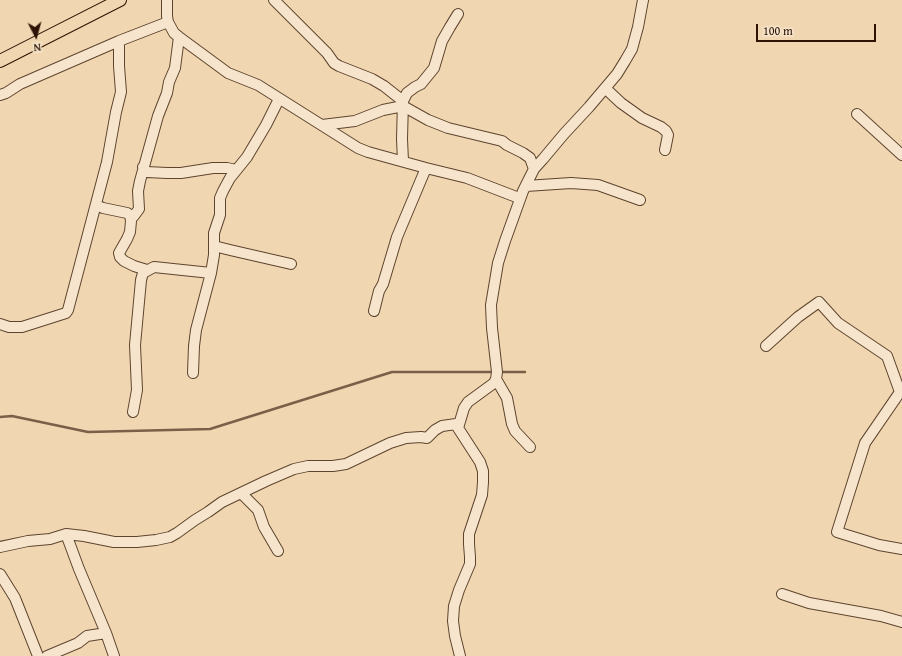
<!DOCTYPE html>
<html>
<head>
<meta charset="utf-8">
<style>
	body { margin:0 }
	#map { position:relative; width:902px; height:656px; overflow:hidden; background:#f1d7b1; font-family:"Gentium Book Plus",serif }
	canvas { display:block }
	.north { position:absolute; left:16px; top:16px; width:40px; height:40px; -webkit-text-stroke:3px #f6e5cc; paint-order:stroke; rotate:174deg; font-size:11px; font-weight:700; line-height:16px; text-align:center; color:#2d1303 }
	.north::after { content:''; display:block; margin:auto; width:14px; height:18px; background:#2d1303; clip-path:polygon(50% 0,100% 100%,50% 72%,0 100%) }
	.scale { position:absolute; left:756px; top:24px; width:120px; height:18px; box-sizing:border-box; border:2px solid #2d1303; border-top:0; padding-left:5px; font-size:12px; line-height:14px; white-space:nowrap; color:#2d1303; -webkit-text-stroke:3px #f6e5cc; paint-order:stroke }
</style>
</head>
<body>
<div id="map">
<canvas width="902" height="656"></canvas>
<div class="north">N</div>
<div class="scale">100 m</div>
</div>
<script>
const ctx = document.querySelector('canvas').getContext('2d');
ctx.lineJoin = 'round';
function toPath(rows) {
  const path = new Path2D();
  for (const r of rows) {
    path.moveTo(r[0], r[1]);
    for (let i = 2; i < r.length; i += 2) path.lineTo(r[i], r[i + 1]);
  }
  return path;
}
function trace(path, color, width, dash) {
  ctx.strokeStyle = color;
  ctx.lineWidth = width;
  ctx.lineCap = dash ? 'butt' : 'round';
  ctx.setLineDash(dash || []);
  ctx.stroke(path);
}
trace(toPath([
	[500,372,525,372],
	[0,417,12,416,88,432,210,429,392,372,495,372]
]), '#7a6048', 2.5);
const minor = toPath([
	[167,0,167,16,168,22,174,33,179,37,228,73,258,85,358,148,368,152,426,168,467,178,519,198],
	[274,0,327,53,334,63,339,66,372,79,384,86,403,101,402,139,403,161],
	[605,88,621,103,642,118,661,127,666,131,668,135,665,150],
	[0,95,6,93,20,84,119,41,168,22],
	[403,101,407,93,415,87,421,84,434,68,442,41,450,27,458,14],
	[857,114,902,155],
	[322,125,355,121,383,110,403,106,428,120,448,128,502,141,507,145,523,153,530,158,534,169],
	[143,167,147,172,167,173,181,173,213,168,227,168,236,170],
	[526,186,571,183,598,185,640,200],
	[96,205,103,208,127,213,130,215,131,221,130,232,127,239,119,253,120,257,124,261,134,266,147,270],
	[131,217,133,217,139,209,138,191,140,181,158,116,167,93,169,82,175,68,179,37],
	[214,246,230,250,291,264],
	[374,311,379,291,383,284,397,237,426,168],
	[0,324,9,327,22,327,66,313,68,310,107,162,116,112,121,92,119,66,119,41],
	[766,346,798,317,819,302,838,323,887,356,900,392,902,393],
	[193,373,194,346,196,330,211,273,214,255,214,233,220,215,220,198,223,191,230,178,247,157,266,125,279,99],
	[496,379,507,398,512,424,515,431,530,447],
	[900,392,865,443,837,532,879,545,902,549],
	[133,412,137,390,135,345,141,280,143,273,154,267,211,273],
	[458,428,480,462,483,471,483,482,482,495,469,534,469,544,470,557,470,564,459,590,454,606,453,621,455,636,460,656],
	[241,493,258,510,264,527,278,551],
	[66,534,79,569,106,633,114,656],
	[0,547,28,541,50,539,66,534,84,536,114,542,137,542,156,540,170,537,177,533,195,520,208,512,222,502,266,481,294,469,308,466,333,466,346,464,390,443,406,438,421,437,427,438,435,430,442,426,456,424,458,428,464,408,468,402,494,383,496,379,497,372,492,328,491,305,498,263,505,241,523,191,534,169,543,159,564,134,589,107,617,74,625,61,632,49,638,27,643,0],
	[0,574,15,598,38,656],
	[782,594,809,603,881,616,902,622],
	[47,656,78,643,87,636,106,633]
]);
const major = toPath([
	[0,61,120,0]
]);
trace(minor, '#5e442e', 12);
trace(major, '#2d1303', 14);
trace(minor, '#f6e5cc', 10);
trace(major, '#f1d7b1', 12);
</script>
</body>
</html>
